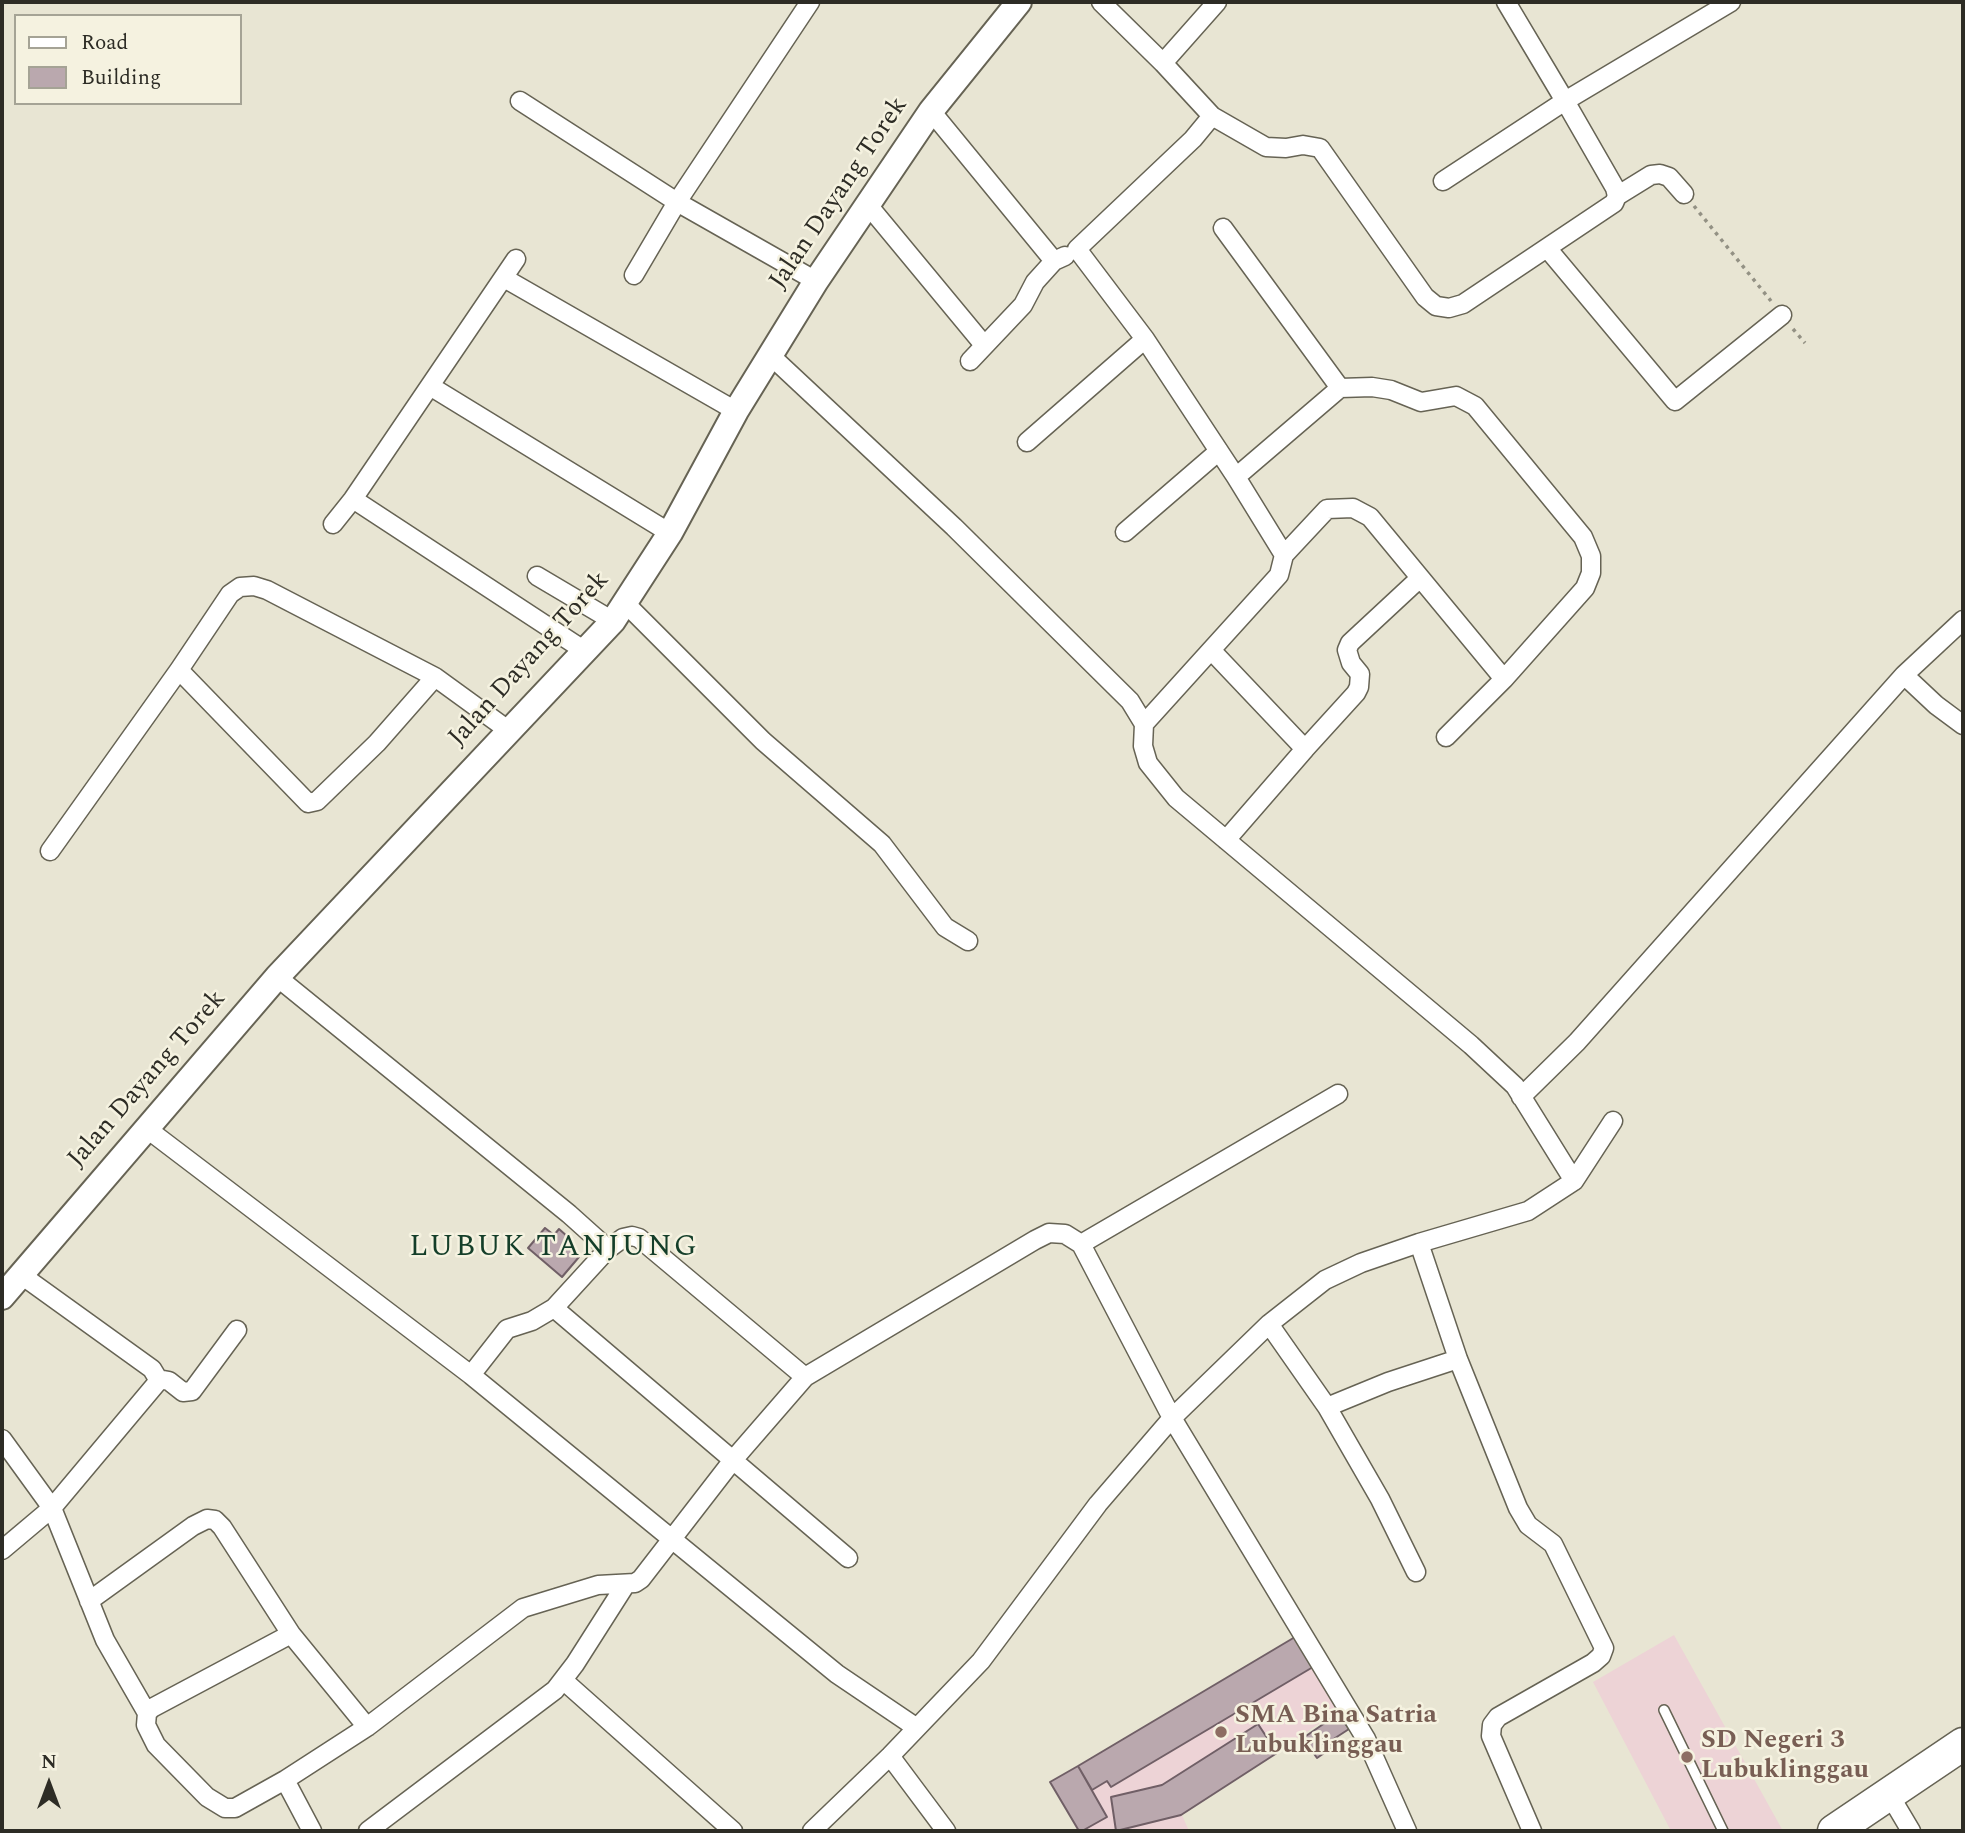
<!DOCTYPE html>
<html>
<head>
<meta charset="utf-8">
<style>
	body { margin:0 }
	#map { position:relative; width:1965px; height:1833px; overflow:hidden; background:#e8e5d3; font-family:Spectral,serif }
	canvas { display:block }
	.frame { position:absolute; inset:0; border:4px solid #2d2c25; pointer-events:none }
	.legend { position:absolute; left:14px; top:14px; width:228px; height:91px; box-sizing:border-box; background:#f5f2e0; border:2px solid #a5a395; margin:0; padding:9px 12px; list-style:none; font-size:21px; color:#2d2c25 }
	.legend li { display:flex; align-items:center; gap:14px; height:35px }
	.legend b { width:35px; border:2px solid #a5a395 }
	.north { position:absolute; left:14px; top:1749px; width:70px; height:70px; -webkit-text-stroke:5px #f5f2e0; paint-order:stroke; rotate:0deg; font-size:19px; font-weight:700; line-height:28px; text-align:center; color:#2d2c25 }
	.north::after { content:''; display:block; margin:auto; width:24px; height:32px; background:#2d2c25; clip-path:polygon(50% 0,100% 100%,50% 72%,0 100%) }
</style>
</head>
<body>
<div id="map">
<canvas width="1965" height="1833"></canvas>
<div class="frame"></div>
<ul class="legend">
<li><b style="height:9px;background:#fff"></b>Road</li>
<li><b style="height:19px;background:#baa8ae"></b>Building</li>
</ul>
<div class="north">N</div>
</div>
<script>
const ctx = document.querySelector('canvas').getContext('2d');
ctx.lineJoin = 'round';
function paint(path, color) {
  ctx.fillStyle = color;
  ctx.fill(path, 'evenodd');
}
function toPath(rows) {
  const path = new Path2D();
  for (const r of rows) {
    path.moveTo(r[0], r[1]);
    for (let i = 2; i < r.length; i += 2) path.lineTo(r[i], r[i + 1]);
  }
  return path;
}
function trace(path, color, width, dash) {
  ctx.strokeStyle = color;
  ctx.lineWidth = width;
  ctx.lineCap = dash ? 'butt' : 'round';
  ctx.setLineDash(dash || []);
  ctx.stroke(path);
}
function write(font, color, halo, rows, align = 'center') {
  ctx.font = font + ' Spectral,serif';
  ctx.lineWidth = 5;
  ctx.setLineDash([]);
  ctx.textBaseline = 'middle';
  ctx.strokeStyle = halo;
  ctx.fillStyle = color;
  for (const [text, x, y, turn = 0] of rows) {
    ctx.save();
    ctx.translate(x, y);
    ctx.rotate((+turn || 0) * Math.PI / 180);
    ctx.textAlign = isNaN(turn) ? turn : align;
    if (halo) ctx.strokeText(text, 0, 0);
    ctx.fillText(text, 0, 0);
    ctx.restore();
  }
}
paint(toPath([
	[1674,1635,1783,1831,1671,1831,1593,1682],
	[1295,1637,1338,1710,1277,1753,1182,1815,1189,1831,1079,1831,1050,1782]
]), '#edd3d6');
const building = toPath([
	[545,1228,554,1235,559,1229,568,1237,563,1243,579,1257,562,1277,528,1248,545,1228],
	[1295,1637,1313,1667,1111,1787,1107,1781,1092,1790,1078,1766,1295,1637],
	[1338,1714,1349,1729,1329,1742,1333,1747,1317,1758,1303,1738,1338,1714],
	[1258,1724,1277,1753,1181,1815,1116,1831,1111,1797,1162,1785,1258,1724],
	[1078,1766,1107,1817,1082,1831,1079,1831,1050,1782,1078,1766]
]);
paint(building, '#baa8ae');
trace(building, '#705f66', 2);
const lane = toPath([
	[1664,1710,1723,1831]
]);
const street = toPath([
	[1101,2,1163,63,1212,116,1266,147,1286,148,1303,145,1320,148,1425,297,1436,306,1449,308,1463,304,1614,203,1617,196,1615,188,1565,101,1731,2],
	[1163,63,1217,2],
	[520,101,677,202,816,281],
	[931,111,1054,261],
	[1212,116,1193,139,1077,249,1145,339,1236,477,1284,555,1279,575,1211,650,1305,749,1226,840],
	[1443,181,1565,101,1506,2],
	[1617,196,1651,175,1660,174,1669,177,1684,194],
	[868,205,984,345],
	[1223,228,1340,388],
	[1547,248,1675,401,1782,315],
	[634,275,677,202,810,2],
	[504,278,736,411],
	[771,356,954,527,1130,701,1144,724,1143,746,1148,763,1176,798,1471,1045,1515,1086,1574,1181],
	[970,361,1023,305,1035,282,1054,261,1065,256],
	[430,386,670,533],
	[1027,442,1145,339],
	[1236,477,1340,388,1372,387,1391,390,1421,402,1456,396,1475,406,1583,537,1591,556,1591,573,1585,588,1504,679,1446,737],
	[353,499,585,651],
	[333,524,353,499,516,259],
	[1125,532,1219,451],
	[1284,555,1327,509,1353,508,1370,517,1504,679],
	[537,576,613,621],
	[626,604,763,741,882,844,945,927,968,941],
	[1904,675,1963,620],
	[435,677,377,743,317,801,308,803,179,670,230,594,240,587,254,586,267,590,435,677,508,730],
	[1144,724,1211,650],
	[1305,749,1356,693,1359,687,1360,674,1351,663,1347,650,1350,643,1420,578],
	[50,851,179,670],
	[277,977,569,1214,608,1249],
	[1521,1097,1577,1042,1904,675,1936,705,1963,725],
	[146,1128,471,1375,837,1674,917,1728],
	[1419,1243,1458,1359,1518,1508,1528,1525,1553,1544,1604,1648,1601,1656,1593,1663,1498,1717,1492,1725,1491,1736,1532,1831],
	[1081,1244,1338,1094],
	[20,1274,152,1369,158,1379],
	[554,1308,848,1558],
	[1269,1324,1327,1407,1380,1499,1416,1572],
	[471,1375,507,1329,532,1321,554,1308,608,1249,623,1238,632,1236,639,1238,805,1377],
	[158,1379,169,1381,183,1392,192,1391,237,1330],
	[1327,1407,1388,1382,1458,1359],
	[2,1439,52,1508,105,1640,147,1713,146,1725,156,1745,207,1797,225,1808,235,1808,285,1780,367,1727,523,1608,598,1585,635,1583,641,1579,733,1460,805,1377,1035,1240,1049,1233,1065,1234,1081,1244,1172,1418,1366,1739,1407,1831],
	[2,1550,52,1508,156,1384,158,1379],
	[89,1601,193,1526,207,1519,215,1520,222,1527,291,1634,367,1727],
	[563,1680,733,1831],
	[147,1713,152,1708,291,1634],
	[890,1756,946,1831],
	[285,1780,312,1831],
	[1889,1794,1911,1831],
	[368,1831,555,1690,575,1664,626,1584],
	[812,1831,890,1756,981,1661,1098,1504,1172,1418,1269,1324,1325,1280,1361,1263,1419,1243,1528,1211,1574,1181,1613,1121]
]);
const secondary = toPath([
	[2,1297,277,977,613,621,670,533,736,411,816,281,931,111,1019,2]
]);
const highway = toPath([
	[1834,1831,1963,1744]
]);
trace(lane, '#666354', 12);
trace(street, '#666354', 21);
trace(secondary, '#666354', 28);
trace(highway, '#666354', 35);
trace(toPath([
	[1694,206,1771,301],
	[1793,329,1805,343]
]), '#939184', 3.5, [3.5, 5]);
trace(lane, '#fff', 9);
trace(street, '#fff', 18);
trace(secondary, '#fff', 24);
trace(highway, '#fff', 32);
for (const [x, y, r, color] of [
	[1221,1732,7,"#8d6e63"],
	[1687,1757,7,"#8d6e63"]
]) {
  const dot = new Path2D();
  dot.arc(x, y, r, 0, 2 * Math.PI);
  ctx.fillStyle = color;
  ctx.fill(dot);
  trace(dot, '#f5f2e0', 2.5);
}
write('26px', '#2d2c25', '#f5f2e0', [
	["Jalan Dayang Torek",840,194,-56],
	["Jalan Dayang Torek",530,660,-48],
	["Jalan Dayang Torek",148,1080,-49]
]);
write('bold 26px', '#785e54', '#f5f2e0', [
	["SMA Bina Satria",1235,1717],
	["Lubuklinggau",1235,1747],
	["SD Negeri 3",1701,1742],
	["Lubuklinggau",1701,1772]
], 'left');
ctx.letterSpacing = '2px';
write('30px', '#143e29', '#f5f2e0', [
	["LUBUK TANJUNG",554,1249]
]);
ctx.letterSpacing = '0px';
</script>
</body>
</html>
